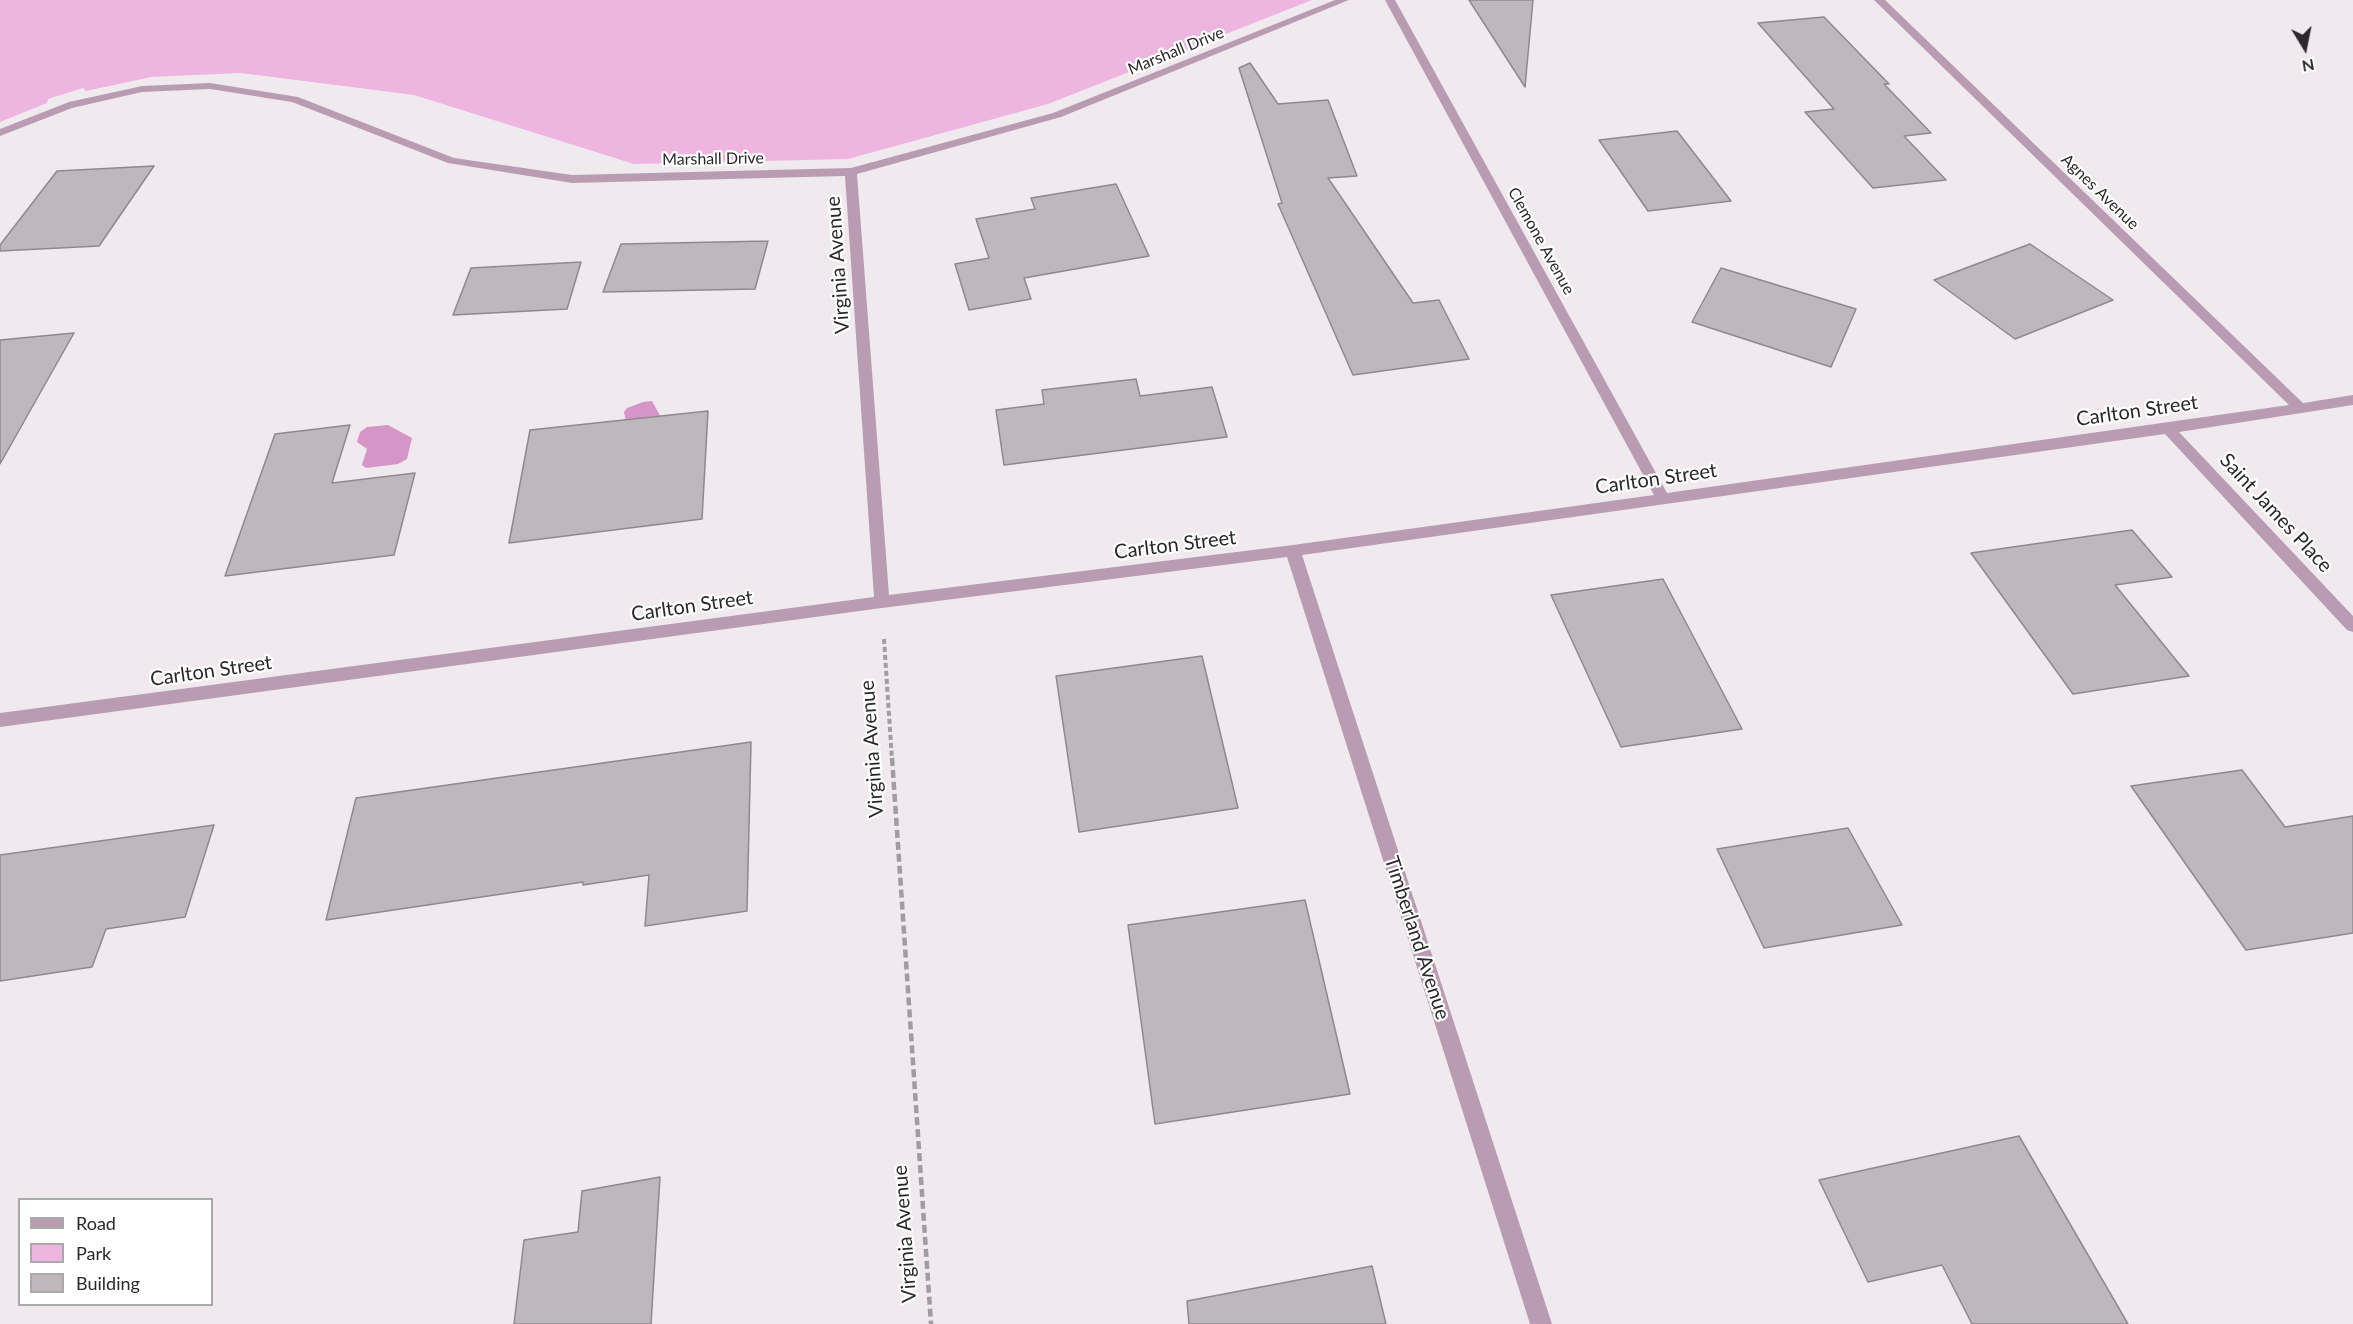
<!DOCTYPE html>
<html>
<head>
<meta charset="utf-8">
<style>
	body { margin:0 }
	#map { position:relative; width:2353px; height:1324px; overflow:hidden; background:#f0eaef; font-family:Lato,sans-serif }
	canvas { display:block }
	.legend { position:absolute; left:18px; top:1198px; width:195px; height:108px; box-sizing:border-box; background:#fff; border:2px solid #aaa9aa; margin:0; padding:8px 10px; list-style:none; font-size:18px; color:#2a282a }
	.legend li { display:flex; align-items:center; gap:12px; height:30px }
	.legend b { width:30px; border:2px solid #aaa9aa }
	.north { position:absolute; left:2275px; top:18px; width:60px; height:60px; -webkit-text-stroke:4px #fff; paint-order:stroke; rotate:170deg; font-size:16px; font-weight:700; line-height:24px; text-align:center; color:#2a282a }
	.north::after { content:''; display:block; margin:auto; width:21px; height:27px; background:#2a282a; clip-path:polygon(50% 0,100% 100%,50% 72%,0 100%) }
</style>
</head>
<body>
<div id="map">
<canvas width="2353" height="1324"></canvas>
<ul class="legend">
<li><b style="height:8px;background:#b99cb2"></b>Road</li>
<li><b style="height:16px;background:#edb5e0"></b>Park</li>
<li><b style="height:16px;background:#beb8bc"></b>Building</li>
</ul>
<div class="north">N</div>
</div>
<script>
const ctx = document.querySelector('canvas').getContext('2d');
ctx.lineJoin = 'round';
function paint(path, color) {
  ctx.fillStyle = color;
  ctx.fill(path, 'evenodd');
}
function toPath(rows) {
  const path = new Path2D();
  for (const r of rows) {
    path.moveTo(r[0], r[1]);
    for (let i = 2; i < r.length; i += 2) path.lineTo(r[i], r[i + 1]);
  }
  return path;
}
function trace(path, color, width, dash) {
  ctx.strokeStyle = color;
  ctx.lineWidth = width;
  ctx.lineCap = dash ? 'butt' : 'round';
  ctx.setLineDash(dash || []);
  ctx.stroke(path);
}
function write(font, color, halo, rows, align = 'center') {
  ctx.font = font + ' Lato,sans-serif';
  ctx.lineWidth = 4.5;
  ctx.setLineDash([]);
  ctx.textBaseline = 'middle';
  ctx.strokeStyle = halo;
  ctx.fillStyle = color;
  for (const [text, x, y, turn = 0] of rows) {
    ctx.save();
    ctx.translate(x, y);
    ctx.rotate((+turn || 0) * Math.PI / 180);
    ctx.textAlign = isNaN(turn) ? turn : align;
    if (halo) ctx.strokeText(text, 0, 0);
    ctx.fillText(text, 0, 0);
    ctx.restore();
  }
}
paint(toPath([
	[0,0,1312,0,1048,104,848,159,634,164,414,95,241,73,151,77,86,91,83,88,48,99,47,103,0,122]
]), '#edb5e0');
paint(toPath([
	[652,401,669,432,627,427,624,412,627,408,643,402],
	[388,425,412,438,407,459,398,464,366,468,362,465,367,449,357,442,360,432,367,427]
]), '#d596c7');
const building = toPath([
	[1469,0,1533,0,1525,87,1469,0],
	[1824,17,1889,84,1884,84,1931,133,1904,136,1946,180,1873,188,1805,112,1834,109,1758,23,1824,17],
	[1250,63,1278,104,1328,100,1357,176,1328,178,1413,303,1439,300,1469,359,1353,375,1278,204,1282,203,1239,68,1250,63],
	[1677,131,1731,201,1648,211,1599,140,1677,131],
	[154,166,99,246,0,251,0,245,57,171,154,166],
	[1116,184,1149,256,1024,278,1031,299,969,310,955,264,989,258,976,219,1035,209,1031,198,1116,184],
	[768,241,755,289,603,292,621,244,768,241],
	[2030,244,2113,300,2015,339,1934,280,2030,244],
	[581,262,567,309,453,315,471,268,581,262],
	[1721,268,1856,309,1831,367,1692,322,1721,268],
	[74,333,0,464,0,340,74,333],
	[1136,379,1140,396,1212,387,1227,437,1004,465,996,410,1044,404,1042,390,1136,379],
	[708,411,702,519,509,543,530,430,708,411],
	[350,425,332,483,415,473,394,555,225,576,275,434,350,425],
	[2132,530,2172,577,2115,585,2189,676,2073,694,1971,553,2132,530],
	[1663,579,1742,729,1621,747,1551,595,1663,579],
	[1202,656,1238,808,1079,832,1056,676,1202,656],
	[751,742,747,911,645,926,649,875,583,885,583,882,326,920,356,798,751,742],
	[2242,770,2285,827,2353,816,2353,933,2246,950,2131,786,2242,770],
	[214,825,185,917,106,929,92,967,0,981,0,855,214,825],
	[1848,828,1902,925,1764,948,1717,849,1848,828],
	[1305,900,1350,1094,1155,1124,1128,925,1305,900],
	[2019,1136,2128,1324,1972,1324,1942,1265,1868,1282,1819,1180,2019,1136],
	[660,1177,651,1324,514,1324,524,1240,578,1232,582,1191,660,1177],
	[1372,1266,1386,1324,1189,1324,1187,1301,1372,1266]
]);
paint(building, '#beb8bc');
trace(building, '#8f898d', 1.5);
trace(toPath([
	[884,639,892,760]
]), '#a09c9f', 4, [5, 3]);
trace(toPath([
	[892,758,931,1324]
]), '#a09c9f', 4.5, [8, 4]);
paint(toPath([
	[1335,0,1349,0,1061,117,857,174,889,595,1293,545,1654,495,1385,0,1395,0,1667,493,2289,405,1874,0,1885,0,2303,403,2353,395,2353,405,2179,432,2353,616,2353,632,2347,630,2165,434,1302,555,1552,1324,1530,1324,1287,557,882,608,0,727,0,713,874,597,845,176,572,183,448,163,292,102,210,89,142,92,72,108,0,136,0,129,69,102,142,86,210,83,298,97,454,158,572,175,851,168,1053,113,1335,0]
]), '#b99cb2');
write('16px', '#2a282a', '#fff', [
	["Marshall Drive",1176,51,-22],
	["Marshall Drive",713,159,-1],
	["Agnes Avenue",2100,192,44],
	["Clemone Avenue",1541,241,61]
]);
write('20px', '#2a282a', '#fff', [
	["Virginia Avenue",838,265,-94],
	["Carlton Street",2137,411,-8],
	["Carlton Street",1656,479,-8],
	["Saint James Place",2276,513,47],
	["Carlton Street",1175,545,-7],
	["Carlton Street",692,606,-8],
	["Carlton Street",211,671,-8],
	["Virginia Avenue",872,749,-94],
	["Timberland Avenue",1417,938,72],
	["Virginia Avenue",905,1234,-94]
]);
</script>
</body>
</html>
